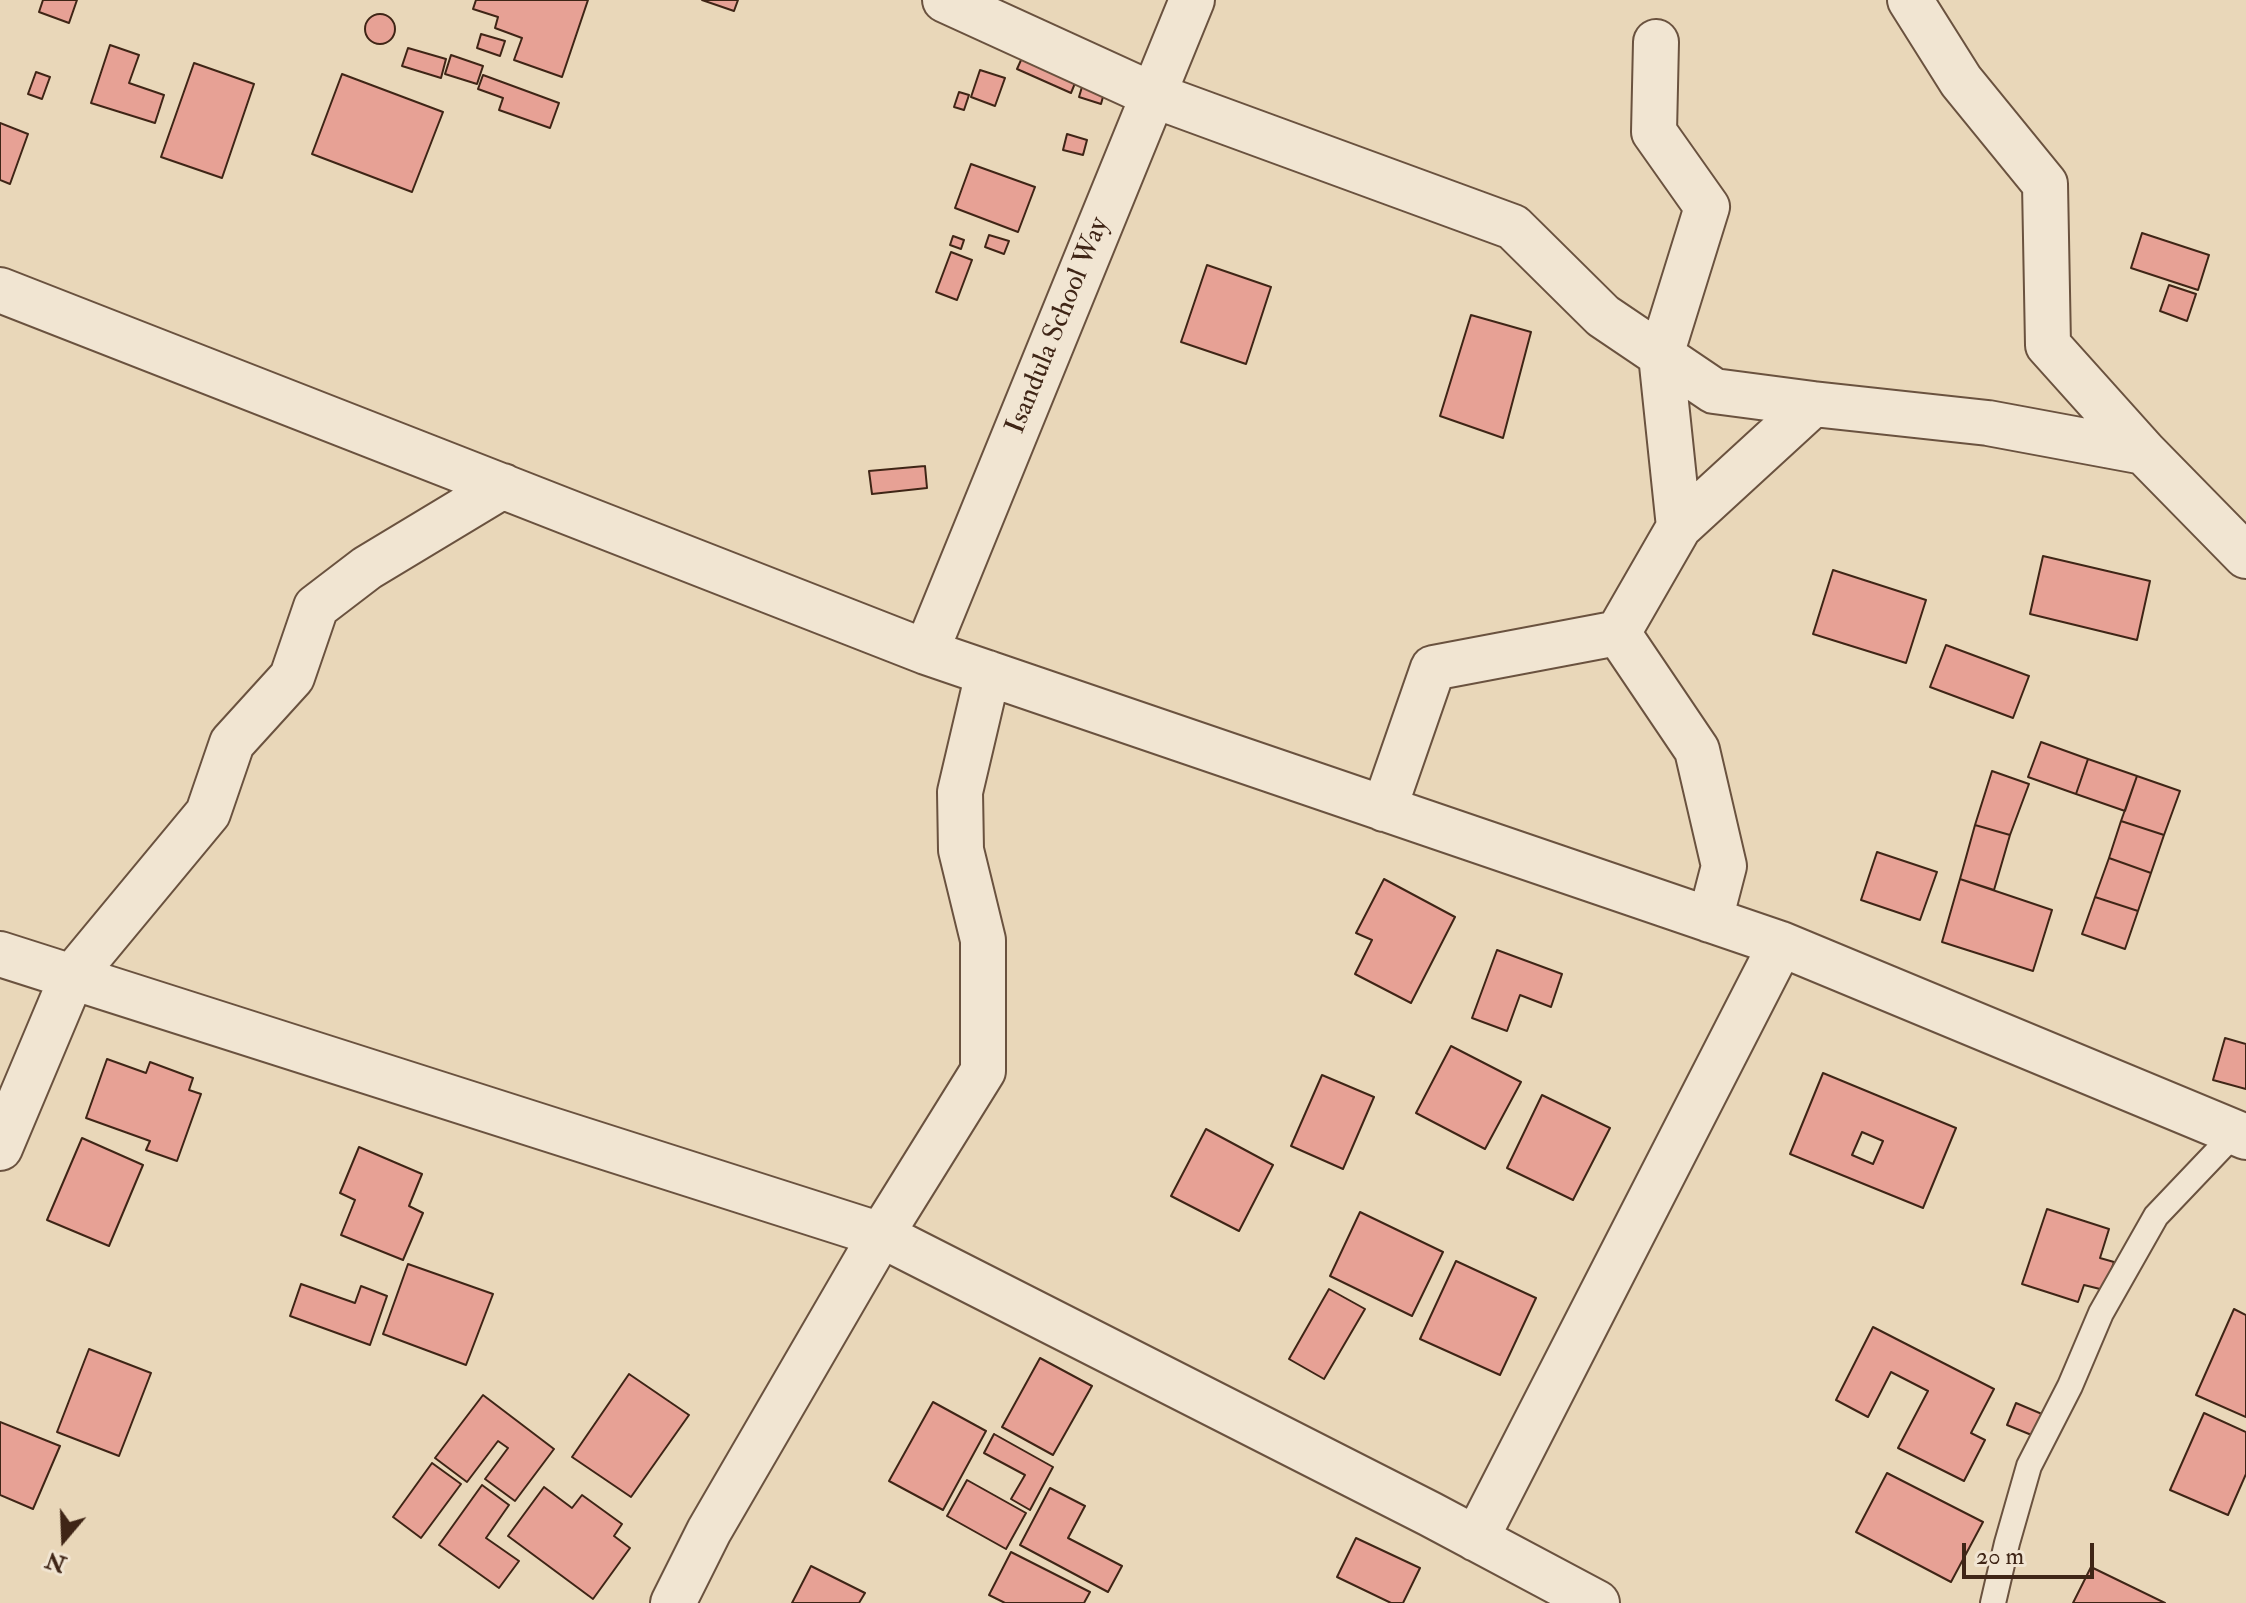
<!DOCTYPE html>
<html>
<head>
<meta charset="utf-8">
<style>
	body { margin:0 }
	#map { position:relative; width:2246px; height:1603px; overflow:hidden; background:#e9d7b9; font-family:"IM FELL Double Pica",serif }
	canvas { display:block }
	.north { position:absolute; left:24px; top:1499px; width:80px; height:80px; -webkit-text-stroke:6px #f1e5d2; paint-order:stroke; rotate:199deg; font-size:22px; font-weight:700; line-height:32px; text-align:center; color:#3f2516 }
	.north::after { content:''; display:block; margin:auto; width:28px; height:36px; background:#3f2516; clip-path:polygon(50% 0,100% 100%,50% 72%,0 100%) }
	.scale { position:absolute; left:1962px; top:1543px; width:132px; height:36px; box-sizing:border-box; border:4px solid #3f2516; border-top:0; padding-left:10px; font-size:24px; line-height:28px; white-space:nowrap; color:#3f2516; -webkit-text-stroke:6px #f1e5d2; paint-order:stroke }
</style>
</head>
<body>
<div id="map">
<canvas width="2246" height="1603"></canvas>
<div class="north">N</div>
<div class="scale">20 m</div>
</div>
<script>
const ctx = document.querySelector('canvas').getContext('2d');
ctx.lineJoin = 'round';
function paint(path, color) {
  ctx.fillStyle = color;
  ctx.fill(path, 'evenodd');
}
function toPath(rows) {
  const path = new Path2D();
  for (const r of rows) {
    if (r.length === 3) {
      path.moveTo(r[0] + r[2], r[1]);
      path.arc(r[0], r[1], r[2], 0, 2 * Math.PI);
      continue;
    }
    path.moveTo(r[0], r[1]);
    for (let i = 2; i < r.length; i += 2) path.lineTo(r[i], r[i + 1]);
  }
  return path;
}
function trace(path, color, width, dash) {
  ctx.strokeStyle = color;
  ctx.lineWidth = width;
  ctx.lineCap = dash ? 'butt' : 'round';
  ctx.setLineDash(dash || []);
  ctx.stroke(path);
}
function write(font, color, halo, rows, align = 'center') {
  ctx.font = font + ' "IM FELL Double Pica",serif';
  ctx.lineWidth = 7;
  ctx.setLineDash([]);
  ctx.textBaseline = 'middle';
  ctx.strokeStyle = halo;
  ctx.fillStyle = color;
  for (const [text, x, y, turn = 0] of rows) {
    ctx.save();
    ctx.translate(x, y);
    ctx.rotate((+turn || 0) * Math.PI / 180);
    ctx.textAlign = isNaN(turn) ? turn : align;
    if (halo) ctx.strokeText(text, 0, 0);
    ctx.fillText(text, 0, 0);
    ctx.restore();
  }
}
const building = toPath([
	[43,0,77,0,69,23,39,12,43,0],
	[476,0,588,0,562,77,514,60,522,38,495,28,498,17,473,9,476,0],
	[702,0,738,0,734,11,702,0],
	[380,29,15],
	[481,34,505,41,500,56,477,48,481,34],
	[110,45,139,55,129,83,164,95,155,123,91,103,110,45],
	[408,48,446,59,441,78,402,66,408,48],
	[1026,49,1080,71,1071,93,1017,69,1026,49],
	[451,55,483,66,477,84,445,74,451,55],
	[194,63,254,84,222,178,161,157,194,63],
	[980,70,1005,78,995,106,971,97,980,70],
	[36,72,50,77,42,99,28,94,36,72],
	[342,74,443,112,412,192,312,154,342,74],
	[483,75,559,103,550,128,499,110,503,98,478,89,483,75],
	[1084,80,1106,86,1101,104,1079,97,1084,80],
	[959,92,969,95,964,110,954,107,959,92],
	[0,123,28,134,10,184,0,180,0,123],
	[1067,134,1087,140,1083,155,1063,150,1067,134],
	[971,164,1035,187,1018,232,955,208,971,164],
	[2142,233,2209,255,2198,290,2131,268,2142,233],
	[989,235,1009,241,1004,254,985,247,989,235],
	[953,236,964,240,961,249,950,245,953,236],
	[951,252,972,260,957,300,936,292,951,252],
	[1207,265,1271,287,1246,364,1181,342,1207,265],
	[2169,285,2196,294,2187,321,2160,311,2169,285],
	[1471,315,1531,332,1503,438,1440,416,1471,315],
	[925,466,927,488,872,494,869,471,925,466],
	[2043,556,2150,581,2137,640,2030,614,2043,556],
	[1833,570,1926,600,1906,663,1813,634,1833,570],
	[1946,645,2029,676,2013,718,1930,687,1946,645],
	[2041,742,2088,759,2076,794,2028,777,2041,742],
	[2088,759,2137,776,2125,811,2076,794,2088,759],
	[1992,771,2029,784,2010,835,1975,825,1992,771],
	[2137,776,2180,791,2164,835,2121,821,2137,776],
	[2121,821,2164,835,2151,873,2109,858,2121,821],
	[1975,825,2010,835,1994,890,1960,879,1975,825],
	[1877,852,1937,872,1920,920,1861,900,1877,852],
	[2109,858,2151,873,2138,911,2095,897,2109,858],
	[1384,879,1455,917,1411,1003,1355,974,1372,940,1356,933,1384,879],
	[1960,879,2052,910,2033,971,1942,942,1960,879],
	[2095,897,2138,911,2125,949,2082,934,2095,897],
	[1497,950,1562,974,1551,1007,1520,995,1507,1031,1472,1018,1497,950],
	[2225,1038,2246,1044,2246,1089,2213,1080,2225,1038],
	[1451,1046,1521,1082,1485,1149,1416,1113,1451,1046],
	[107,1059,146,1073,150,1062,193,1078,189,1090,201,1094,177,1161,146,1150,150,1141,86,1118,107,1059],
	[1823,1073,1956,1128,1923,1208,1790,1154,1823,1073],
	[1862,1132,1883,1141,1873,1164,1852,1155,1862,1132],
	[1322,1075,1374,1097,1343,1169,1291,1146,1322,1075],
	[1542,1095,1610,1128,1573,1200,1507,1168,1542,1095],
	[1206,1129,1273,1165,1239,1231,1171,1196,1206,1129],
	[82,1138,143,1165,109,1246,47,1220,82,1138],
	[359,1147,422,1174,409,1206,423,1213,403,1260,341,1235,355,1200,340,1193,359,1147],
	[2047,1209,2109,1229,2100,1258,2114,1262,2104,1290,2084,1285,2078,1302,2022,1284,2047,1209],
	[1360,1212,1443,1252,1412,1316,1330,1276,1360,1212],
	[1456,1261,1536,1298,1500,1375,1420,1339,1456,1261],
	[408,1264,493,1294,466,1365,383,1334,408,1264],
	[301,1284,355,1303,361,1286,387,1296,370,1345,290,1316,301,1284],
	[1329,1289,1365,1309,1324,1379,1289,1359,1329,1289],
	[2234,1309,2246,1315,2246,1417,2196,1395,2234,1309],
	[1873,1327,1994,1389,1971,1433,1985,1440,1964,1481,1898,1448,1928,1391,1891,1372,1868,1417,1836,1400,1873,1327],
	[89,1349,151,1373,119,1456,57,1432,89,1349],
	[1040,1358,1092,1386,1053,1455,1002,1427,1040,1358],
	[629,1374,689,1415,631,1497,572,1457,629,1374],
	[483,1395,554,1449,515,1501,485,1479,508,1448,498,1441,467,1482,435,1458,483,1395],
	[933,1402,986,1431,943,1510,889,1481,933,1402],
	[2016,1403,2042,1414,2034,1436,2007,1425,2016,1403],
	[2204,1413,2246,1432,2246,1474,2228,1515,2170,1490,2204,1413],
	[0,1422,60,1446,33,1509,0,1495,0,1422],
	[994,1434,1053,1467,1030,1510,1011,1499,1025,1475,984,1453,994,1434],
	[432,1463,461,1484,421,1538,393,1517,432,1463],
	[1887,1473,1983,1522,1951,1582,1856,1532,1887,1473],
	[967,1480,1026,1513,1006,1549,947,1516,967,1480],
	[482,1485,509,1505,486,1538,519,1561,499,1588,439,1545,482,1485],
	[544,1487,572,1508,582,1495,622,1524,614,1536,630,1548,593,1599,508,1536,544,1487],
	[1050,1488,1085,1506,1068,1538,1122,1566,1108,1592,1020,1545,1050,1488],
	[1356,1538,1420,1568,1403,1603,1391,1603,1337,1577,1356,1538],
	[1011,1552,1090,1592,1084,1603,1005,1603,989,1595,1011,1552],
	[811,1566,865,1593,859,1603,792,1603,811,1566],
	[2091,1567,2165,1603,2073,1603,2091,1567]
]);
paint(building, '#e7a195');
trace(building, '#3f2516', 2);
const service = toPath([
	[1993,1603,2007,1543,2029,1466,2070,1386,2101,1313,2156,1216,2235,1133]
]);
const minor = toPath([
	[945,0,1153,95,1513,227,1603,316,1714,391,1813,404],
	[1910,0,1961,81,2045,184,2048,345,2144,452,2246,556],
	[1656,42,1654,132,1707,207,1661,355,1679,527],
	[0,290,926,652,1781,944,2246,1137],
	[1618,633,1697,750,1724,866,1710,920],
	[926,652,1192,0],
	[1384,809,1433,668,1618,633,1679,527,1813,404,1988,423,2144,452],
	[0,954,881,1235,1430,1514,1597,1603],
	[0,1148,72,977,208,813,232,743,292,677,316,607,367,568,503,486],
	[1476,1539,1781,944],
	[673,1603,709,1531,881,1235,983,1071,983,940,961,850,960,792,988,673]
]);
trace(service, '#6a523f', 28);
trace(minor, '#6a523f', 48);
trace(service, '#f1e5d2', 24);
trace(minor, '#f1e5d2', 44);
write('28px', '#3f2516', '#f1e5d2', [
	["Isandula School Way",1059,326,-68]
]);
</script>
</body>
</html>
